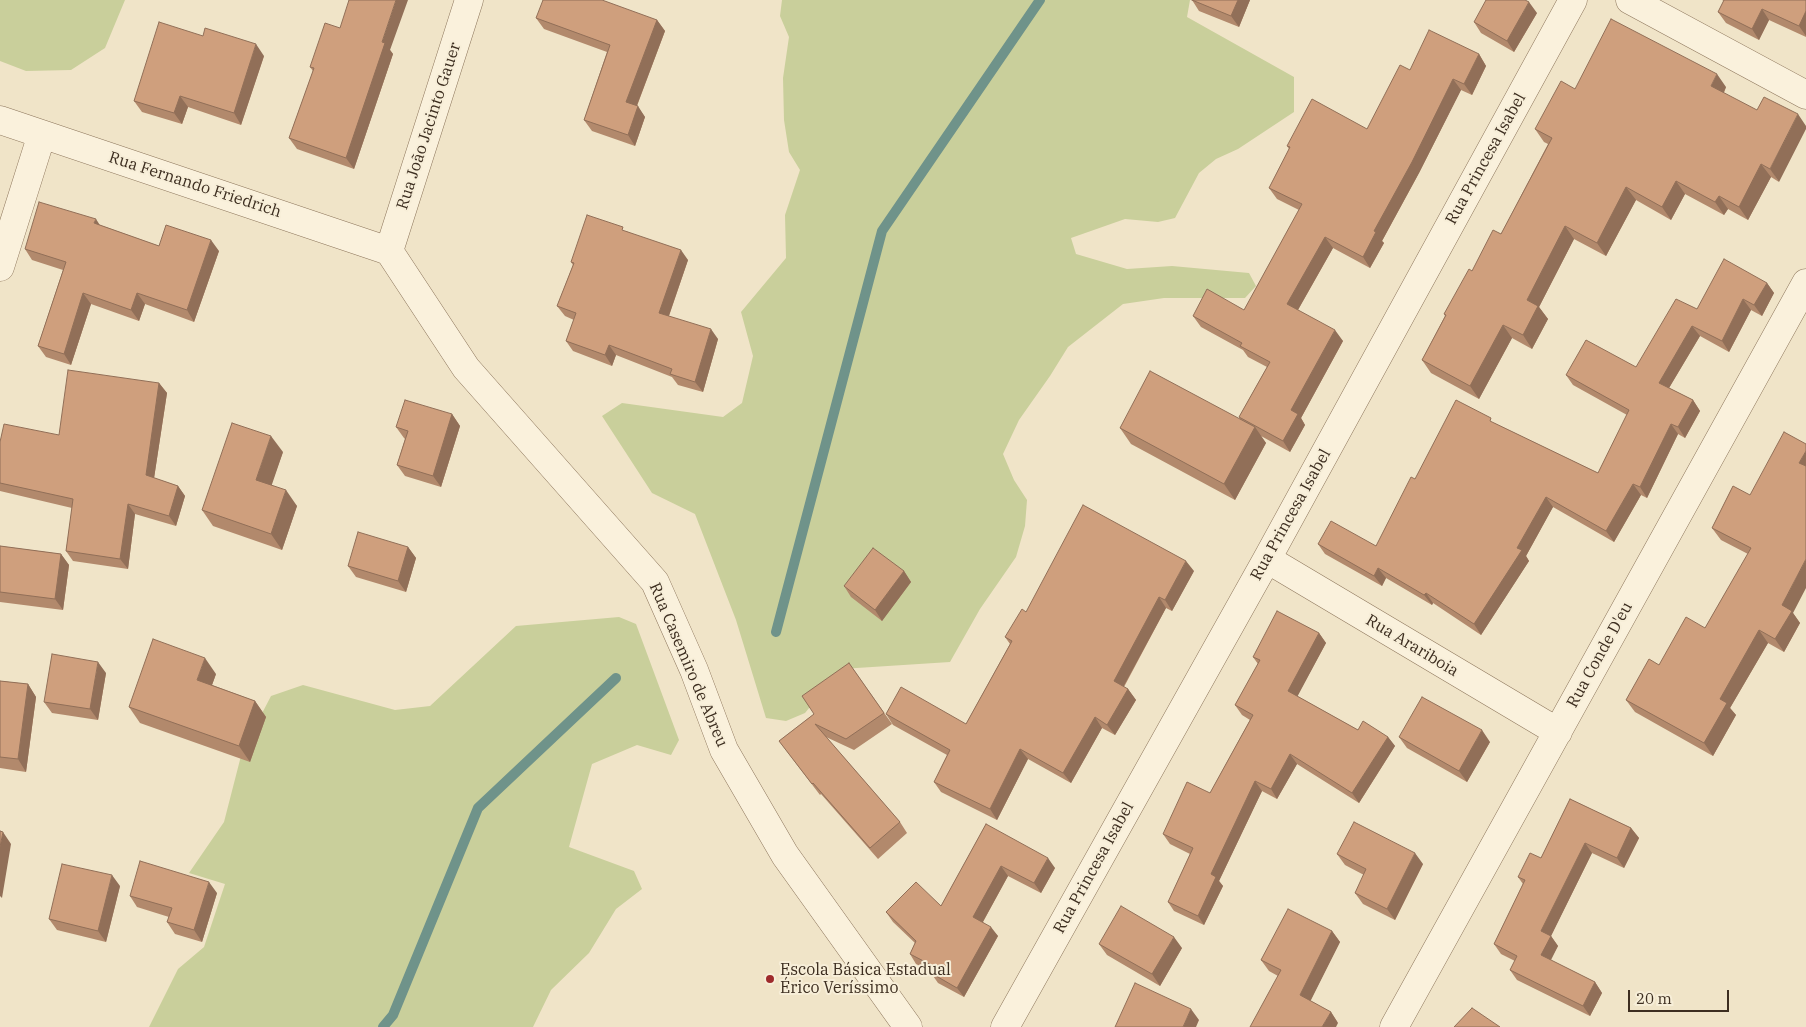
<!DOCTYPE html>
<html>
<head>
<meta charset="utf-8">
<style>
	body { margin:0 }
	#map { position:relative; width:1806px; height:1027px; overflow:hidden; background:#f0e4c8; font-family:"IBM Plex Serif",serif }
	canvas { display:block }
	.scale { position:absolute; left:1628px; top:990px; width:101px; height:22px; box-sizing:border-box; border:2px solid #3d2e20; border-top:0; padding-left:6px; font-size:15px; line-height:18px; white-space:nowrap; color:#3d2e20; -webkit-text-stroke:4px #f7eed8; paint-order:stroke }
</style>
</head>
<body>
<div id="map">
<canvas width="1806" height="1027"></canvas>
<div class="scale">20 m</div>
</div>
<script>
const ctx = document.querySelector('canvas').getContext('2d');
ctx.lineJoin = 'round';
function paint(path, color) {
  ctx.fillStyle = color;
  ctx.fill(path, 'evenodd');
}
function toPath(rows) {
  const path = new Path2D();
  for (const r of rows) {
    path.moveTo(r[0], r[1]);
    for (let i = 2; i < r.length; i += 2) path.lineTo(r[i], r[i + 1]);
  }
  return path;
}
function trace(path, color, width, dash) {
  ctx.strokeStyle = color;
  ctx.lineWidth = width;
  ctx.lineCap = dash ? 'butt' : 'round';
  ctx.setLineDash(dash || []);
  ctx.stroke(path);
}
function write(font, color, halo, rows, align = 'center') {
  ctx.font = font + ' "IBM Plex Serif",serif';
  ctx.lineWidth = 4;
  ctx.setLineDash([]);
  ctx.textBaseline = 'middle';
  ctx.strokeStyle = halo;
  ctx.fillStyle = color;
  for (const [text, x, y, turn = 0] of rows) {
    ctx.save();
    ctx.translate(x, y);
    ctx.rotate((+turn || 0) * Math.PI / 180);
    ctx.textAlign = isNaN(turn) ? turn : align;
    if (halo) ctx.strokeText(text, 0, 0);
    ctx.fillText(text, 0, 0);
    ctx.restore();
  }
}
paint(toPath([
	[0,0,125,0,105,48,71,70,26,71,0,61],
	[782,0,1190,0,1187,17,1294,77,1294,112,1238,149,1216,159,1199,173,1175,218,1158,222,1125,219,1071,238,1076,254,1127,269,1172,266,1249,273,1256,286,1245,298,1164,298,1123,304,1068,347,1050,376,1019,420,1003,454,1014,480,1027,500,1025,526,1016,557,980,609,950,662,841,669,805,713,786,721,766,718,736,620,695,514,652,493,602,416,622,403,723,417,742,403,753,356,741,312,786,258,785,215,800,170,789,152,784,120,783,78,789,37,780,16],
	[619,617,636,624,679,740,671,755,637,745,592,764,569,847,634,871,642,889,616,909,589,953,551,990,533,1027,149,1027,178,969,204,947,225,884,189,873,224,822,242,752,271,696,303,685,395,710,430,706,516,626]
]), '#c9cf9b');
trace(toPath([
	[776,632,882,231,1040,0],
	[383,1027,393,1015,478,808,616,678]
]), '#6f938a', 10);
const minor = toPath([
	[1630,0,1806,95],
	[0,120,389,251],
	[0,267,42,134],
	[1267,559,1558,732],
	[1005,1027,1267,559,1573,0],
	[1394,1027,1806,283]
]);
const tertiary = toPath([
	[469,0,389,251,466,368,655,582,694,670,724,750,785,855,908,1027]
]);
trace(minor, '#8d765c', 29);
trace(tertiary, '#8d765c', 29);
trace(minor, '#faf1dc', 28);
trace(tertiary, '#faf1dc', 28);
paint(toPath([
	[1192,0,1250,0,1239,27,1199,11],
	[1722,0,1806,0,1806,37,1769,20,1759,40,1726,23,1718,12,1724,1],
	[1537,13,1514,52,1481,33,1474,22],
	[536,18,657,20,665,31,637,106,645,117,635,146,592,131,584,120,607,52,544,29],
	[390,50,393,54,354,169,297,149,289,138,313,71,310,67],
	[1479,54,1486,66,1472,95,1461,90,1419,173,1382,241,1384,243,1370,268,1333,248,1298,310,1343,341,1301,418,1305,425,1290,452,1261,436,1266,443,1235,500,1131,444,1120,428,1240,419,1239,417,1267,367,1248,357,1243,350,1201,327,1193,316,1244,310,1299,210,1277,199,1269,188,1289,149,1287,146,1367,129,1410,70],
	[264,56,241,125,188,107,182,124,142,112,134,101],
	[1726,87,1724,93,1779,182,1771,177,1748,220,1728,209,1724,215,1685,194,1671,220,1636,200,1606,256,1574,239,1539,307,1548,319,1532,349,1512,338,1479,399,1431,373,1422,360,1445,316,1444,314,1472,271,1501,234,1548,144,1544,142,1535,129,1575,89],
	[100,225,159,246,219,251,194,322,145,304,139,321,91,304,71,365,46,357,38,346,63,270,32,260,25,249],
	[626,231,688,260,669,316,718,339,703,392,678,385,672,377,616,355,612,366,573,351,566,341,574,320,565,316,557,306,573,265,571,262],
	[1767,283,1774,293,1762,316,1751,310,1729,352,1700,336,1669,388,1693,400,1700,411,1685,438,1678,434,1647,498,1641,495,1614,542,1553,507,1526,556,1529,561,1481,635,1433,603,1432,605,1386,578,1382,586,1325,554,1318,544,1376,546,1415,479,1494,423,1598,473,1627,415,1573,385,1566,375,1636,367,1697,309],
	[159,383,167,393,154,478,178,486,185,496,176,526,135,514,128,569,73,561,66,551,72,508,0,491,0,442,59,435],
	[452,414,460,426,441,487,405,476,397,465,405,439,404,438,396,427],
	[283,452,271,485,297,506,282,550,213,526,202,510],
	[1733,486,1793,613,1800,623,1784,652,1768,643,1730,708,1736,715,1713,756,1635,712,1626,700,1659,665,1705,628,1748,554,1721,540,1712,528],
	[0,546,61,554,69,565,63,610,0,602],
	[408,547,416,558,406,592,356,577,348,566],
	[904,571,911,582,882,621,851,597,844,586],
	[1194,571,1172,611,1166,608,1124,687,1128,689,1136,700,1115,735,1102,728,1071,783,1028,759,997,820,941,792,934,782,947,755,893,725,886,714,966,724,1010,644,1005,637],
	[1319,633,1326,643,1297,696,1358,730,1388,737,1395,746,1359,803,1297,764,1277,799,1262,791,1219,881,1223,886,1204,925,1174,911,1168,902,1190,854,1170,844,1163,834,1210,793,1250,720,1242,715,1235,705,1258,664,1253,657],
	[849,663,892,724,854,750,826,737,900,822,907,833,878,859,821,794,820,795,779,741,814,714],
	[106,673,98,720,52,713,44,702],
	[216,674,212,685,255,701,266,717,250,762,140,723,129,707],
	[0,681,28,684,36,697,26,772,0,768],
	[1399,737,1490,742,1467,782,1407,748],
	[1570,799,1631,828,1639,838,1624,868,1592,853,1551,936,1558,946,1550,960,1595,982,1602,993,1590,1016,1517,980,1510,970,1515,961,1501,954,1494,944,1523,884,1518,877,1541,858],
	[986,824,1055,868,1041,893,1008,876,983,922,998,936,964,997,938,983,931,973,932,972,916,964,910,954,915,943,893,922,886,912,941,906],
	[1337,854,1423,864,1395,920,1363,904,1355,893,1364,875,1345,865],
	[120,886,106,942,57,930,49,919],
	[217,893,202,942,175,934,167,922,169,917,137,907,130,896],
	[1332,931,1340,942,1310,1001,1331,1012,1338,1023,1278,976,1269,971,1261,960],
	[1099,944,1182,948,1160,986,1107,955]
]), '#b2896c');
paint(toPath([
	[396,0,408,0,390,50,393,54,354,169,346,158,382,42],
	[1238,0,1250,0,1239,27,1231,16],
	[1529,2,1537,13,1514,52,1507,41],
	[1762,9,1769,20,1759,40,1752,29],
	[1806,11,1806,36,1799,26],
	[657,20,665,31,634,113,626,102],
	[256,44,264,56,241,125,234,113],
	[1479,54,1486,66,1472,95,1464,84],
	[1717,74,1726,87,1720,100,1711,86],
	[1453,79,1461,90,1419,173,1382,241,1384,243,1370,268,1363,257,1374,231],
	[180,96,188,107,182,124,174,113],
	[638,106,645,117,635,146,628,135],
	[1798,114,1806,126,1806,129,1779,182,1770,169],
	[1761,164,1771,177,1748,220,1739,207],
	[1676,181,1685,194,1671,220,1662,207],
	[1626,187,1636,200,1606,256,1597,243],
	[1719,196,1728,209,1724,215,1715,202],
	[96,219,103,230,94,223],
	[1565,226,1574,239,1539,307,1548,319,1532,349,1523,335,1527,300],
	[1325,237,1333,248,1295,315,1287,304],
	[211,240,219,251,194,322,187,310],
	[681,250,688,260,666,324,659,313],
	[1767,283,1774,293,1762,316,1754,305],
	[83,293,91,304,71,365,64,354],
	[137,293,145,304,139,321,131,310],
	[1743,299,1751,310,1729,352,1722,341],
	[1503,325,1512,338,1479,399,1470,386],
	[1692,326,1700,336,1666,393,1659,383],
	[711,329,718,339,703,392,695,382],
	[1335,330,1343,341,1301,418,1305,425,1290,452,1283,441,1291,410],
	[609,345,616,355,612,366,605,355],
	[159,383,167,393,153,485,146,475],
	[1693,400,1700,411,1685,438,1678,427],
	[452,414,460,426,441,487,433,476],
	[1671,424,1678,434,1647,498,1640,487],
	[1255,427,1266,443,1235,500,1224,484],
	[271,436,283,452,268,496,256,480],
	[1806,451,1806,473,1799,463],
	[1633,484,1641,495,1614,542,1606,531],
	[178,486,185,496,176,526,169,516],
	[286,490,297,506,282,550,271,534],
	[1546,497,1553,507,1526,556,1529,561,1481,635,1474,624],
	[128,504,135,514,128,569,120,559],
	[408,547,416,558,406,592,398,581],
	[61,554,69,565,63,610,55,599],
	[1806,559,1806,588,1793,613,1800,623,1784,652,1775,639,1782,605],
	[1186,561,1194,571,1172,611,1165,600],
	[1378,568,1386,578,1382,586,1374,576],
	[904,571,911,582,882,621,875,610],
	[1426,593,1433,603,1432,605,1424,595],
	[1159,597,1166,608,1121,691,1114,681],
	[1759,630,1768,643,1730,708,1736,715,1713,756,1704,743,1720,699],
	[1319,633,1326,643,1295,701,1288,691],
	[205,658,216,674,208,696,197,680],
	[98,662,106,673,98,720,90,709],
	[28,684,36,697,26,772,18,759],
	[1128,689,1136,700,1115,735,1107,725],
	[255,701,266,717,250,762,239,746],
	[1095,717,1102,728,1071,783,1063,773],
	[1482,730,1490,742,1467,782,1459,771],
	[1388,737,1395,746,1359,803,1352,793],
	[1020,749,1028,759,997,820,990,809],
	[1290,754,1297,764,1277,799,1271,789],
	[1255,781,1262,791,1219,881,1223,886,1204,925,1198,916,1211,874],
	[1631,828,1639,838,1624,868,1617,858],
	[3,832,11,844,2,898,0,896,0,847],
	[1585,843,1592,853,1551,936,1558,946,1548,966,1541,955,1541,931],
	[1415,853,1423,864,1395,920,1387,909],
	[1048,858,1055,868,1041,893,1034,883],
	[1001,866,1008,876,980,927,973,917],
	[112,875,120,886,106,942,98,931],
	[209,882,217,893,202,942,194,930],
	[991,927,998,936,964,997,957,988],
	[1332,931,1340,942,1308,1006,1300,995],
	[1174,937,1182,948,1160,986,1152,974],
	[1595,982,1602,993,1590,1016,1583,1006],
	[1191,1009,1199,1020,1196,1027,1183,1027],
	[1331,1012,1338,1023,1336,1027,1322,1027]
]), '#916f58');
const building = toPath([
	[349,0,396,0,382,42,385,43,346,158,289,138,314,68,310,67,325,23,340,28,349,0],
	[543,0,602,0,657,20,626,102,638,106,628,135,584,120,610,45,536,18,543,0],
	[1192,0,1238,0,1231,16,1192,0],
	[1486,0,1525,0,1529,2,1507,41,1474,22,1486,0],
	[1724,0,1806,0,1806,11,1799,26,1762,9,1752,29,1718,12,1724,0],
	[1611,19,1717,74,1711,86,1757,110,1764,97,1798,114,1770,169,1761,164,1739,207,1719,196,1715,202,1676,181,1662,207,1626,187,1597,243,1565,226,1527,300,1538,306,1523,335,1503,325,1470,386,1422,360,1446,315,1444,314,1469,269,1472,271,1493,230,1501,234,1552,138,1535,129,1561,81,1575,89,1611,19],
	[159,22,203,36,205,28,256,44,234,113,180,96,174,113,134,101,159,22],
	[1429,30,1479,54,1464,84,1453,79,1412,162,1374,231,1376,232,1363,257,1325,237,1287,304,1335,330,1291,410,1298,414,1283,441,1239,417,1270,362,1240,346,1242,343,1193,316,1207,289,1244,310,1302,204,1269,188,1290,147,1287,146,1312,99,1367,129,1400,65,1410,70,1429,30],
	[39,202,96,219,94,223,159,246,166,225,211,240,187,310,137,293,131,310,83,293,64,354,38,346,66,262,25,249,39,202],
	[587,215,623,227,622,230,681,250,659,313,711,329,695,382,670,374,672,369,609,345,605,355,566,341,576,313,557,306,574,263,571,262,587,215],
	[1724,259,1767,283,1754,305,1743,299,1722,341,1692,326,1659,383,1693,400,1678,427,1671,424,1640,487,1633,484,1606,531,1546,497,1517,548,1522,550,1474,624,1426,593,1424,595,1378,568,1374,576,1318,544,1331,521,1376,546,1411,477,1415,479,1456,400,1491,418,1490,421,1598,473,1629,410,1566,375,1586,340,1636,367,1676,299,1697,309,1724,259],
	[68,370,159,383,146,475,178,486,169,516,128,504,120,559,66,551,73,499,0,483,0,442,4,424,59,435,68,370],
	[1150,371,1255,427,1224,484,1120,428,1150,371],
	[405,400,452,414,433,476,397,465,408,431,396,427,405,400],
	[232,423,271,436,256,480,286,490,271,534,202,510,232,423],
	[1784,432,1806,444,1806,451,1799,463,1806,466,1806,559,1782,605,1792,611,1775,639,1759,630,1720,699,1727,703,1704,743,1626,700,1649,659,1659,665,1686,617,1705,628,1751,548,1712,528,1733,486,1750,495,1784,432],
	[1083,505,1186,561,1165,600,1159,597,1114,681,1128,689,1107,725,1095,717,1063,773,1020,749,990,809,934,782,950,750,886,714,901,687,966,724,1012,641,1005,637,1022,609,1026,612,1083,505],
	[358,532,408,547,398,581,348,566,358,532],
	[0,546,61,554,55,599,0,592,0,546],
	[873,548,904,571,875,610,844,586,873,548],
	[1277,611,1319,633,1288,691,1358,730,1363,721,1388,737,1352,793,1290,754,1271,789,1255,781,1211,874,1216,877,1198,916,1168,902,1193,848,1163,834,1187,782,1210,793,1253,715,1235,705,1260,660,1253,657,1277,611],
	[153,639,205,658,197,680,255,701,239,746,129,707,153,639],
	[52,654,98,662,90,709,44,702,52,654],
	[849,663,884,713,846,739,815,724,900,822,870,848,813,783,812,784,779,741,814,714,802,696,849,663],
	[0,681,28,684,18,759,0,757,0,681],
	[1422,697,1482,730,1459,771,1399,737,1422,697],
	[1570,799,1631,828,1617,858,1585,843,1541,931,1551,936,1541,955,1595,982,1583,1006,1510,970,1517,956,1494,944,1525,880,1518,877,1530,853,1541,858,1570,799],
	[1354,822,1415,853,1387,909,1355,893,1366,869,1337,854,1354,822],
	[986,824,1048,858,1034,883,1001,866,973,917,991,927,957,988,931,973,935,967,910,954,916,941,886,912,916,882,941,906,986,824],
	[0,831,3,832,0,847,0,831],
	[140,861,209,882,194,930,167,922,172,908,130,896,140,861],
	[62,864,112,875,98,931,49,919,62,864],
	[1121,906,1174,937,1152,974,1099,944,1121,906],
	[1288,909,1332,931,1300,995,1331,1012,1322,1027,1250,1027,1281,970,1261,960,1288,909],
	[1135,983,1191,1009,1183,1027,1115,1027,1135,983],
	[1472,1008,1500,1027,1454,1027,1472,1008]
]);
paint(building, '#cf9f7d');
trace(building, '#916f58', 1);
for (const [x, y, r, color] of [
	[770,979,5,"#9e2a2b"]
]) {
  const dot = new Path2D();
  dot.arc(x, y, r, 0, 2 * Math.PI);
  ctx.fillStyle = color;
  ctx.fill(dot);
  trace(dot, '#f7eed8', 2);
}
write('16px', '#3d2e20', '#f7eed8', [
	["Rua João Jacinto Gauer",429,126,-72],
	["Rua Princesa Isabel",1486,159,-61],
	["Rua Fernando Friedrich",195,185,18],
	["Rua Princesa Isabel",1291,515,-61],
	["Rua Arariboia",1412,646,31],
	["Rua Conde D'eu",1600,655,-61],
	["Rua Casemiro de Abreu",688,665,67],
	["Rua Princesa Isabel",1094,868,-61]
]);
write('16px', '#3d2e20', '#f7eed8', [
	["Escola Básica Estadual",780,970],
	["Érico Veríssimo",780,988]
], 'left');
</script>
</body>
</html>
